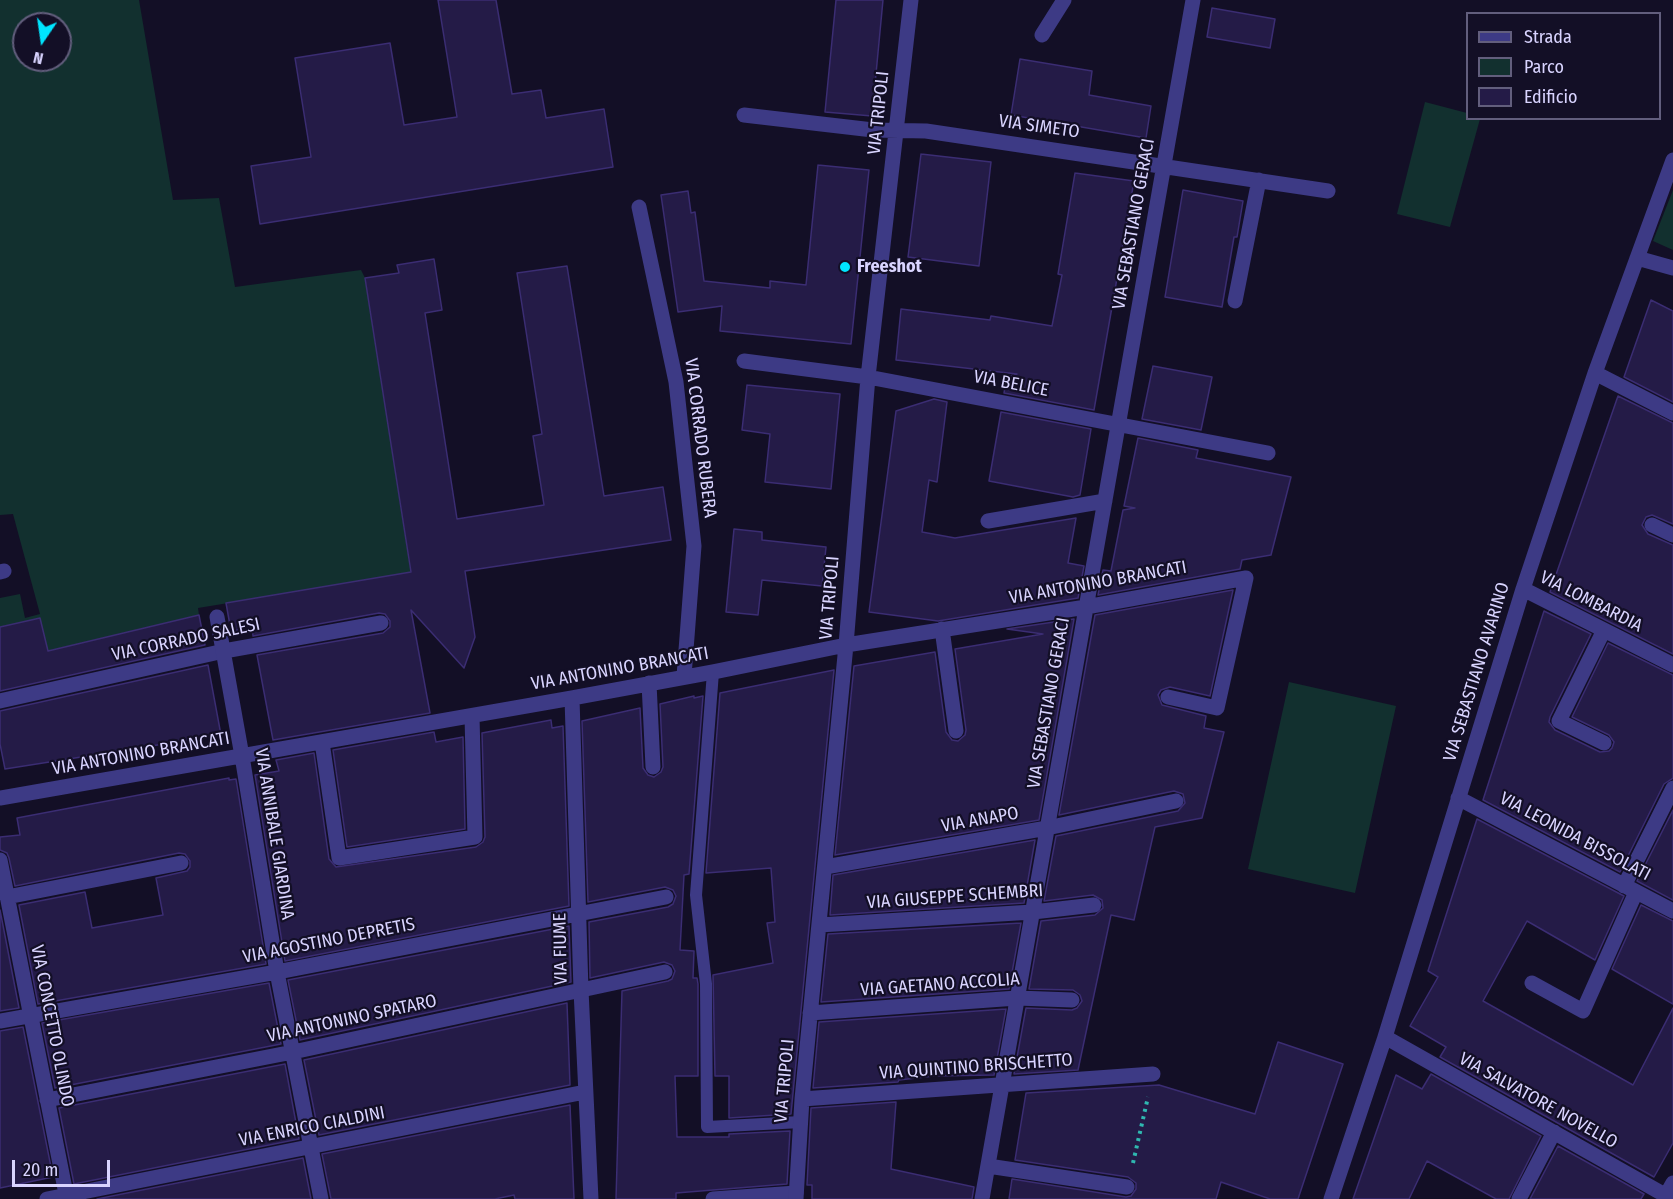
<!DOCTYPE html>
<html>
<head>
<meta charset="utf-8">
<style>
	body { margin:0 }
	#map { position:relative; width:1673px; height:1199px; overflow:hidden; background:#130f26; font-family:"Fira Sans Condensed",sans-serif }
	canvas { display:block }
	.legend { position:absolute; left:1466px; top:12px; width:195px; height:108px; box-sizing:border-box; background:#130f26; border:2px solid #625e7d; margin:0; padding:8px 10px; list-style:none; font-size:18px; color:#d9d4ff }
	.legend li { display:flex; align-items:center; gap:12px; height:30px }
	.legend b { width:30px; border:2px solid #625e7d }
	.north { position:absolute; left:12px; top:12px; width:60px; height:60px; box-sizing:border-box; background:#130f26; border:2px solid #625e7d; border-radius:50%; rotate:193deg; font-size:16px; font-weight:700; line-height:24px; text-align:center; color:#d9d4ff }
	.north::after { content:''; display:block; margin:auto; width:21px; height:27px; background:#00e5ff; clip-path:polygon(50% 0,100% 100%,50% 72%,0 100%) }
	.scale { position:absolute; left:12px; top:1160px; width:98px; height:27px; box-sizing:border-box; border:3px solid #d9d4ff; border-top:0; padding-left:8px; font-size:18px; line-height:21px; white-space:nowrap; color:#d9d4ff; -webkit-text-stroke:4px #130f26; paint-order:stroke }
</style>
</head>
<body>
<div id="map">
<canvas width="1673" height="1199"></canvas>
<ul class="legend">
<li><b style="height:8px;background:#3d3a85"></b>Strada</li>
<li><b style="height:16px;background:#12302f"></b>Parco</li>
<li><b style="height:16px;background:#241b47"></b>Edificio</li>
</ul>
<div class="north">N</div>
<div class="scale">20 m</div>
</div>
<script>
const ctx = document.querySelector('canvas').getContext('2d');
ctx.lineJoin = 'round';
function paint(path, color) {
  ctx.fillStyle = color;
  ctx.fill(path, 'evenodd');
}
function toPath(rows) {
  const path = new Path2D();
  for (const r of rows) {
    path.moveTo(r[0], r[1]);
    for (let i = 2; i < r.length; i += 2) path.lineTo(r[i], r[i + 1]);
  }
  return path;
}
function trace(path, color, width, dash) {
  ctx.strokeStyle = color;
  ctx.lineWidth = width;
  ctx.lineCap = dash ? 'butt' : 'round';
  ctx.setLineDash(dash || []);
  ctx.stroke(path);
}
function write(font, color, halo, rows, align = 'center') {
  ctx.font = font + ' "Fira Sans Condensed",sans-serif';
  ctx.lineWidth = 4.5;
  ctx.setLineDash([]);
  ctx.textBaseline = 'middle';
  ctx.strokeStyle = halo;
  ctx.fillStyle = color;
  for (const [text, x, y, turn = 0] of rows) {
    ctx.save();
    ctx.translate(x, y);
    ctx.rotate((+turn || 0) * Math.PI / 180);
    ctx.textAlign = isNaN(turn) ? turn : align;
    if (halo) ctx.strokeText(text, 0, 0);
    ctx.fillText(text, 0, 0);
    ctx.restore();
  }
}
paint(toPath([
	[0,0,139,0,173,200,219,198,235,287,361,270,365,278,411,573,198,608,199,615,18,658,9,625,0,627,0,598,20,594,25,618,40,614,13,514,0,515],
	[24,24,60,24,60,60,24,60],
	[1425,102,1467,113,1468,118,1480,119,1450,227,1397,214],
	[1673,190,1673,250,1653,241],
	[1289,682,1396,706,1355,893,1248,869]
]), '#12302f');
const building = toPath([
	[438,0,496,0,512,94,541,90,546,118,604,109,613,167,260,224,251,166,311,157,295,58,390,43,404,125,457,117,438,0],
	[836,0,883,0,872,116,825,112,836,0],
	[1212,8,1275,19,1270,48,1207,37,1212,8],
	[1020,59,1092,71,1089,95,1151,106,1146,138,1011,115,1020,59],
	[921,154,991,162,979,266,908,257,921,154],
	[818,165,869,170,851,344,720,331,722,306,678,312,661,195,688,191,691,213,695,212,704,281,770,288,770,281,806,285,818,165],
	[1075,173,1134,181,1094,410,1004,393,1007,377,1017,374,896,360,901,309,990,320,991,316,1052,326,1062,275,1058,274,1075,173],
	[1183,190,1243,201,1237,237,1234,237,1222,307,1165,297,1183,190],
	[434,259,442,310,425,313,457,519,544,505,533,436,542,434,517,273,567,266,604,496,663,487,671,540,465,571,475,637,464,668,411,610,430,713,273,740,257,655,383,633,390,627,390,621,385,614,379,613,253,636,252,628,231,631,226,603,411,572,365,278,399,273,397,265,434,259],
	[1651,300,1673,311,1673,402,1624,377,1651,300],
	[1153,366,1212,377,1201,430,1142,419,1153,366],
	[747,385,840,394,831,489,765,482,770,434,742,430,747,385],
	[1618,396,1673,423,1673,524,1652,515,1646,517,1642,525,1648,534,1673,545,1673,654,1550,592,1618,396],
	[934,399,947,402,937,482,929,480,922,532,955,538,1076,518,1068,563,1084,566,1078,598,938,621,869,612,896,411,934,399],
	[1001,412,1091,429,1080,495,1073,497,989,481,1001,412],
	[1138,438,1198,450,1196,458,1291,477,1271,555,1242,560,1240,569,1098,595,1103,570,1111,571,1123,510,1135,508,1124,506,1138,438],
	[734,529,762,532,762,540,826,547,822,586,762,580,758,615,726,612,734,529],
	[1233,590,1210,696,1170,687,1161,690,1158,695,1162,705,1206,716,1204,728,1224,732,1202,818,1155,827,1134,920,1111,915,1078,1070,1014,1074,1026,1008,1072,1010,1077,1008,1082,1001,1080,995,1073,990,1029,989,1041,921,1095,915,1103,908,1102,900,1093,895,1044,901,1056,836,1178,811,1185,803,1183,794,1174,791,1059,815,1095,615,1233,590],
	[1544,611,1591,634,1550,717,1549,722,1555,730,1600,752,1609,751,1612,748,1614,742,1609,735,1572,717,1608,643,1673,675,1673,778,1664,784,1620,872,1483,800,1544,611],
	[199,615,205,645,0,691,0,627,40,618,48,651,199,615],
	[1074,619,1039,820,835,855,854,666,935,652,946,732,952,740,958,741,965,735,966,730,955,649,1043,634,1007,629,1074,619],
	[208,665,221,735,5,769,0,744,0,711,208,665],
	[834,670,791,1114,729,1118,729,1076,715,1076,713,975,773,963,767,923,775,922,771,868,706,873,720,693,834,670],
	[694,696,694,698,703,696,689,874,684,875,680,950,694,951,693,978,697,978,698,984,698,1076,675,1076,677,1137,729,1137,729,1134,790,1131,787,1184,676,1193,676,1199,616,1199,622,991,668,981,672,979,675,971,672,965,664,962,590,978,589,922,668,907,673,904,676,896,673,890,665,887,588,902,582,721,640,708,643,768,648,775,654,777,661,772,663,767,660,704,694,696],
	[551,720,552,728,563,726,569,906,285,961,255,775,279,771,276,760,314,753,329,859,336,867,476,847,483,842,485,837,482,733,551,720],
	[434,732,436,742,463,737,465,829,347,847,333,750,434,732],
	[229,778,229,780,236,779,266,964,38,1004,19,905,85,892,92,928,163,915,156,878,187,871,190,867,190,861,185,854,179,853,15,886,9,858,7,853,0,850,0,837,20,835,17,818,229,778],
	[1673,810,1673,900,1637,881,1673,810],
	[1477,819,1624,896,1595,960,1527,921,1483,1001,1633,1085,1673,1008,1673,1143,1654,1177,1440,1057,1446,1047,1410,1026,1438,977,1428,971,1477,819],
	[1035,840,1024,903,830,915,833,875,1035,840],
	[1641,905,1673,921,1673,1004,1612,969,1641,905],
	[0,910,19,1008,0,1011,0,910],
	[1021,923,1009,989,821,1002,828,934,1021,923],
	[569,926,571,982,300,1040,288,980,569,926],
	[269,983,281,1044,55,1088,42,1023,269,983],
	[567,1003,570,1085,319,1135,304,1060,567,1003],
	[1006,1009,994,1075,934,1076,899,1080,898,1082,813,1088,819,1022,1006,1009],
	[23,1027,53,1177,0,1188,0,1031,23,1027],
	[1278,1042,1343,1064,1298,1199,1270,1199,1221,1182,1216,1199,1009,1199,1012,1179,1126,1197,1131,1196,1136,1189,1136,1183,1128,1177,1015,1160,1026,1093,1159,1085,1255,1114,1278,1042],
	[285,1064,299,1139,74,1184,59,1108,285,1064],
	[1431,1074,1541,1136,1509,1199,1496,1199,1427,1161,1409,1199,1353,1199,1396,1075,1422,1089,1431,1074],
	[896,1102,891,1169,974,1187,972,1199,812,1199,812,1185,807,1185,811,1108,896,1102],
	[570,1105,574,1199,515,1199,514,1195,495,1199,331,1199,322,1154,570,1105],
	[1558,1146,1644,1194,1641,1199,1530,1199,1558,1146],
	[303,1158,311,1199,97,1199,303,1158]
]);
paint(building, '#241b47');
trace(building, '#3b2d73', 1.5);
trace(toPath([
	[1133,1163,1148,1097]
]), '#2fb8b0', 4, [3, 4.5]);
trace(toPath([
	[713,672,696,895,706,984,707,1127,801,1122]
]), '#3d3a85', 12);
trace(toPath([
	[0,701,224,651],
	[713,1199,796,1193]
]), '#3d3a85', 15);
trace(toPath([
	[1042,35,1064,0],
	[744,115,873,130,926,131,1328,191],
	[639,207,676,382,694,546,684,676],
	[1637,258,1673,268],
	[1235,301,1259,180],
	[744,361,868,377,1268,453],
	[1595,373,1673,413],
	[988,521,1105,501],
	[1652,525,1673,535],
	[0,572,4,571],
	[1523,589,1673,665],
	[217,617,242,756,277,972,321,1199],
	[942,629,956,731],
	[1604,630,1559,721,1604,743],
	[224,651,381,623],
	[649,683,653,767],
	[572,698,581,990,591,1199],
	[322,742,339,858,475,837,472,716],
	[0,798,572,698,713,672,846,645,1086,607,1246,578,1217,708,1168,697],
	[1458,798,1673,911],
	[0,860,67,1199],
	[825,867,1047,828,1176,801],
	[1624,886,1673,788],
	[7,897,181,863],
	[819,925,1033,912,1094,905],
	[1532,983,1583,1011,1636,892],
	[810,1013,1017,998,1072,1000],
	[0,1021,277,972,666,897],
	[1385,1037,1672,1199],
	[802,1099,1153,1074],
	[47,1100,293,1052,665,972],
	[988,1166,1127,1187],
	[47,1199,585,1092],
	[796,1199,802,1099,846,645,868,377,911,0],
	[982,1199,1193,0],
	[1331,1199,1385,1037,1523,589,1595,373,1673,160],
	[1519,1199,1554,1132],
	[1664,1199,1673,1183]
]), '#3d3a85', 15);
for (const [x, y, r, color] of [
	[845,267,6,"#00e5ff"]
]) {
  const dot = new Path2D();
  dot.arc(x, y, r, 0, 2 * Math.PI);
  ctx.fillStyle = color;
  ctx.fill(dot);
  trace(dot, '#130f26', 2);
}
write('18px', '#d9d4ff', '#130f26', [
	["VIA TRIPOLI",879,113,-84],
	["VIA SIMETO",1039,127,8],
	["VIA SEBASTIANO GERACI",1134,224,-80],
	["VIA BELICE",1011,384,11],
	["VIA CORRADO RUBERA",700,438,83],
	["VIA ANTONINO BRANCATI",1098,583,-10],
	["VIA TRIPOLI",830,598,-85],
	["VIA LOMBARDIA",1591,602,27],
	["VIA CORRADO SALESI",186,640,-12],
	["VIA ANTONINO BRANCATI",620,669,-10],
	["VIA SEBASTIANO AVARINO",1477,672,-73],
	["VIA SEBASTIANO GERACI",1049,703,-80],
	["VIA ANTONINO BRANCATI",141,754,-10],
	["VIA ANAPO",980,820,-10],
	["VIA ANNIBALE GIARDINA",274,834,81],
	["VIA LEONIDA BISSOLATI",1575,837,28],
	["VIA GIUSEPPE SCHEMBRI",955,897,-4],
	["VIA AGOSTINO DEPRETIS",329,941,-11],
	["VIA FIUME",561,949,-91],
	["VIA GAETANO ACCOLIA",940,985,-4],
	["VIA ANTONINO SPATARO",352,1019,-12],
	["VIA CONCETTO OLINDO",52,1026,79],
	["VIA QUINTINO BRISCHETTO",976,1067,-4],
	["VIA TRIPOLI",785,1081,-85],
	["VIA SALVATORE NOVELLO",1538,1101,29],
	["VIA ENRICO CIALDINI",312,1127,-11]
]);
write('bold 18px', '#d9d4ff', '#130f26', [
	["Freeshot",857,267]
], 'left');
</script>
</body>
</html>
